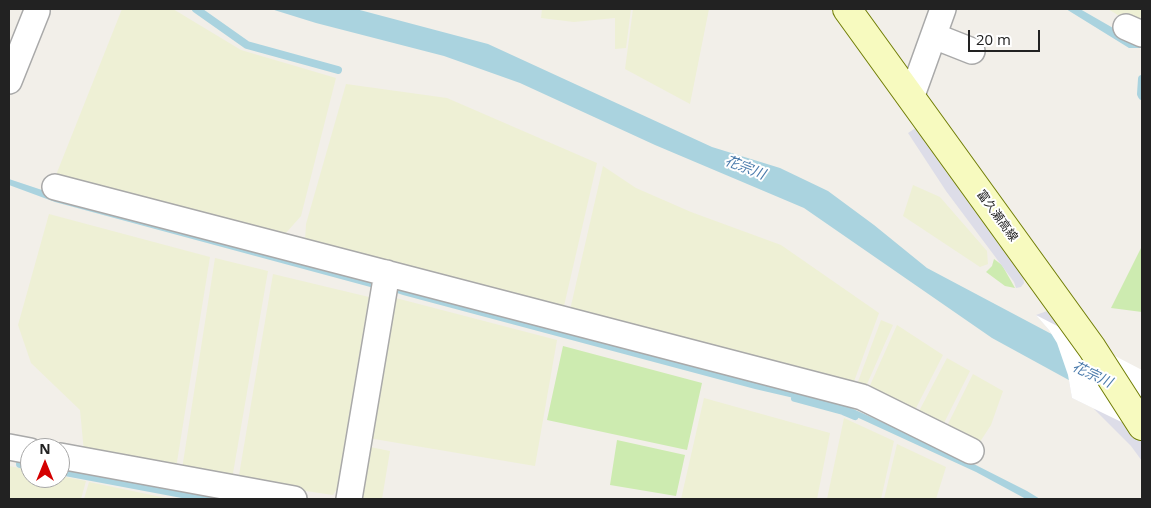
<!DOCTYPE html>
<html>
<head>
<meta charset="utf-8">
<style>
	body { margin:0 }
	#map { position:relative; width:1151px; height:508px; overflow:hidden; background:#f2efe9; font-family:"Open Sans",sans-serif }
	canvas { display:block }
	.frame { position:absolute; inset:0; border:10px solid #222; pointer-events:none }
	.north { position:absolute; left:20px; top:438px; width:50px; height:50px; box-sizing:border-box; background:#fff; border:1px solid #a7a7a7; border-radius:50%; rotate:0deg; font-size:14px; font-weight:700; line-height:20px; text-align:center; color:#222 }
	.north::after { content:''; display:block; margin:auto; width:18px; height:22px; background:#d40000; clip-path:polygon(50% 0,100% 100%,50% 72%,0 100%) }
	.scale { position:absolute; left:968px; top:30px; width:72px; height:22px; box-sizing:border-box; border:2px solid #222; border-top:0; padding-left:6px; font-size:15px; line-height:18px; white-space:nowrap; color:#222; -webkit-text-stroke:4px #fff; paint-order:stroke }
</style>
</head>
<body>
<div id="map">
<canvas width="1151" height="508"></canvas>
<div class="frame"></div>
<div class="north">N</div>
<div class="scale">20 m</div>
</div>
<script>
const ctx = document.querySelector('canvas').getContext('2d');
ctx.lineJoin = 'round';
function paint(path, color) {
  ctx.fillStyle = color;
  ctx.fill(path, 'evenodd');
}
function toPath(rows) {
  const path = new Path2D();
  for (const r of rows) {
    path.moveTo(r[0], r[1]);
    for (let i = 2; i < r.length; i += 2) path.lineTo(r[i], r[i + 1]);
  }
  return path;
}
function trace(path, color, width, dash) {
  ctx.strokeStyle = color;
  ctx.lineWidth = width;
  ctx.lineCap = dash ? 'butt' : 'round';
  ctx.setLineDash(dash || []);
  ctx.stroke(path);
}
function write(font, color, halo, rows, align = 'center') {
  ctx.font = font + ' "Open Sans","Noto Sans JP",sans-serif';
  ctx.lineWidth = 4;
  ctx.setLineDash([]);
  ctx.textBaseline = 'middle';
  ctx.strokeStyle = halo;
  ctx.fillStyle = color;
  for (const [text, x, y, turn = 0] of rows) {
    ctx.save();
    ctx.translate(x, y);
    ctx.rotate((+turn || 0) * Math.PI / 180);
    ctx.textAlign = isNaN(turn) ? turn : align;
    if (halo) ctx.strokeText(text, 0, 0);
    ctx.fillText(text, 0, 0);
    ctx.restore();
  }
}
paint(toPath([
	[122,9,173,9,241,50,336,78,301,216,286,233,56,175],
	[542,9,631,9,626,48,615,49,615,18,574,22,541,18],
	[633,9,709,9,690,104,625,69],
	[1108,9,1142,9,1139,28],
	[346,84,447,98,597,163,564,306,305,241,306,224],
	[603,166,636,188,691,212,781,245,879,313,852,387,570,310],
	[913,185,940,197,987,251,988,264,980,267,903,216],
	[49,214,210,257,176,468,84,452,80,410,31,363,18,325],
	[215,258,268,271,232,479,182,469],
	[273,274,369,297,337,489,333,495,238,481],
	[392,297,557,340,535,466,368,438],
	[881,320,893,325,864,391,856,387],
	[897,325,943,355,914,412,867,392],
	[947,358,970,371,942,427,917,415],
	[973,374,1003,391,991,425,976,448,945,430],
	[704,398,830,433,817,499,681,499],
	[844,418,894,441,881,499,827,499],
	[897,444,946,467,936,499,884,499],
	[365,446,390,451,382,499,355,499],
	[9,466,30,470,30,478,60,478,60,476,86,481,81,499,9,499],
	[89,482,171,499,84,499]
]), '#eef0d5');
paint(toPath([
	[1142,246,1142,312,1111,308],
	[994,259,1002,265,1015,288,1005,286,986,272,992,266],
	[563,346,702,383,687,450,547,420],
	[617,440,685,455,676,496,610,485]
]), '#cdebb0');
paint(toPath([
	[917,127,1023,277,1024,283,1021,287,1016,288,1014,282,946,191,908,133],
	[1047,311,1061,327,1142,442,1142,461,1131,446,1093,408,1072,398,1068,375,1057,343,1049,330,1036,315]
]), '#dddde8');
paint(toPath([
	[271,9,356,9,488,44,712,147,780,168,828,191,874,225,927,268,1142,382,1109,402,992,338,804,208,655,145,520,83,444,56,316,23],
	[1066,9,1080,9,1134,40,1137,35,1142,14,1142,48,1129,48],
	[9,179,51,193,374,281,374,288,55,202,9,185],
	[397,286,842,404,956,455,1027,491,1040,499,1026,499,976,472,837,408,755,389,403,295,394,292]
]), '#aad3df');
paint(toPath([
	[1036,315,1142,370,1142,432,1072,398,1068,375,1057,343,1049,330]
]), '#fff');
trace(toPath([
	[196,9,247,45,338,70],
	[1142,79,1141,94,1142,96],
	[795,398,843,411,855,416],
	[20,464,30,465],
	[60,471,209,499]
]), '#aad3df', 8);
const street = toPath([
	[1126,27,1142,34],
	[934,36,972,51],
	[9,81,37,11],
	[911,98,943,9],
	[55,187,862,397,971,451],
	[9,447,30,451],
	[60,456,294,499],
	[349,499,387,273]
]);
const secondary = toPath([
	[847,9,1092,348,1142,426]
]);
trace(street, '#a9a9a9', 28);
trace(secondary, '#707d05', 30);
trace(street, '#fff', 25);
trace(secondary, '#f7fabf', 28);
write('12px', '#222', '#fff', [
	["富久瀬高線",997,216,54]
]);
write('italic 14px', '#4a7aab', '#fff', [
	["花宗川",745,168,21],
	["花宗川",1092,375,25]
]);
</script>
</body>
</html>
